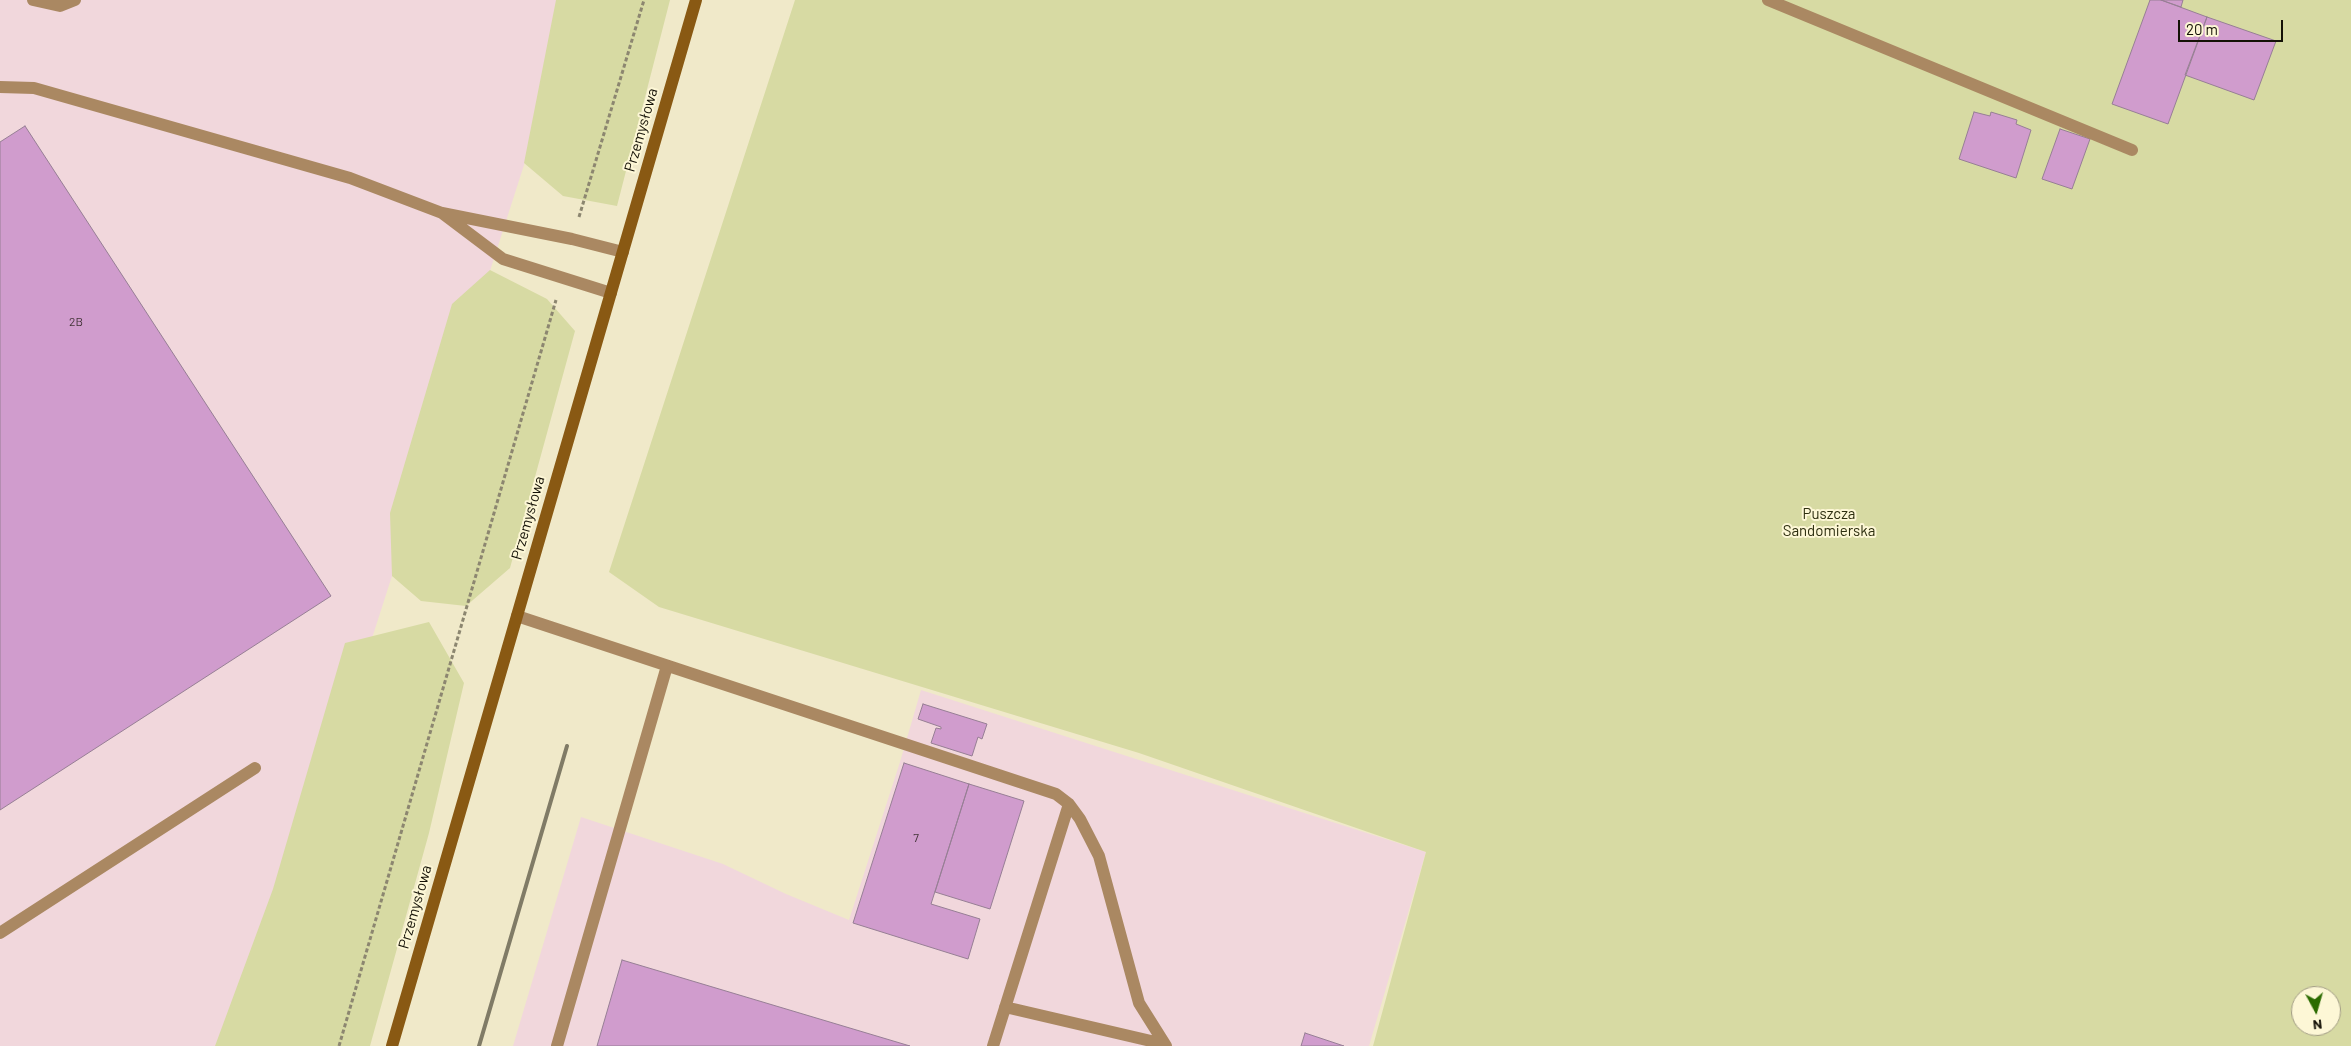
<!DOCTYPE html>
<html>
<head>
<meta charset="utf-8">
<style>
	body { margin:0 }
	#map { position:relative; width:2351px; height:1046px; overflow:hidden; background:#f0e9c9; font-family:Barlow,sans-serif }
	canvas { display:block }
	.north { position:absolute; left:2291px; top:986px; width:50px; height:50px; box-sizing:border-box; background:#fdf7d6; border:1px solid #a09b83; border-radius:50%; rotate:174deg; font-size:14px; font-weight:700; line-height:20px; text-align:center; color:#141106 }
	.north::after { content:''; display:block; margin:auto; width:18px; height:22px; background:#2b6b00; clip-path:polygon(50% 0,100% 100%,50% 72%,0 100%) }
	.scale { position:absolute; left:2178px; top:20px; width:105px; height:22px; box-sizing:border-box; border:2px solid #141106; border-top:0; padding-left:6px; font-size:15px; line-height:18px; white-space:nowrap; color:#141106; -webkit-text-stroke:4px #fdf7d6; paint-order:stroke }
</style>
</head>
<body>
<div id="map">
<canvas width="2351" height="1046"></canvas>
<div class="north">N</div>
<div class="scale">20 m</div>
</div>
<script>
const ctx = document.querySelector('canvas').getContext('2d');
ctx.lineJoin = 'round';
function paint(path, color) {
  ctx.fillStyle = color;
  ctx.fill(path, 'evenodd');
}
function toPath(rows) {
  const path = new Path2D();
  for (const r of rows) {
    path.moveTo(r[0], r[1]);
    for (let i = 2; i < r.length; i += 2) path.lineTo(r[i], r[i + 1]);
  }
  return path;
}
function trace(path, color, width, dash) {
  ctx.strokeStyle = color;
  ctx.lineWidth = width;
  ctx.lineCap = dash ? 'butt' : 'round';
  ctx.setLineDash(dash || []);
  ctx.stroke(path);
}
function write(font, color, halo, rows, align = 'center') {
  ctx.font = font + ' Barlow,sans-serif';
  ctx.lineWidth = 4;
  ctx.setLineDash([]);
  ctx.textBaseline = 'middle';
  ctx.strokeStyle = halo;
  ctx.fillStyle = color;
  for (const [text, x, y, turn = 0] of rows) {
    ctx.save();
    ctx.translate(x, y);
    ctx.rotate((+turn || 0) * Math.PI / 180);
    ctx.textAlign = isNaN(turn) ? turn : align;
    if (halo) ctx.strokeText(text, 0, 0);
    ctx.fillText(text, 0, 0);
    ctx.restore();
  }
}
paint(toPath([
	[0,0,577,0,241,1046,0,1046],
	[921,690,1426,852,1369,1046,513,1046,581,817,723,864,786,894,849,920,900,762]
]), '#f1d7dc');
paint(toPath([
	[556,0,670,0,617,206,563,196,524,163],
	[795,0,2351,0,2351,1046,1373,1046,1426,852,1139,753,659,607,609,572],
	[2301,996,2331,996,2331,1026,2301,1026],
	[490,270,547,299,575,331,510,568,466,606,421,601,392,576,390,513,452,304],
	[429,622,464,683,429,833,370,1046,215,1046,273,889,345,643]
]), '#d7daa3');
const building = toPath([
	[2150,0,2161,0,2207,17,2168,124,2112,104,2150,0],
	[2161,0,2183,0,2181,7,2161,0],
	[2207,17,2276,41,2254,100,2185,75,2207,17],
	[1974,112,1990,116,1991,112,2017,120,2016,124,2031,130,2016,178,1959,159,1974,112],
	[25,126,331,596,0,810,0,142,25,126],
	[2060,129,2090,139,2072,189,2042,179,2060,129],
	[923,704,987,724,982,739,978,737,972,756,931,743,936,728,941,729,941,727,918,719,923,704],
	[904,763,969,784,931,904,980,919,968,959,853,923,904,763],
	[969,784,1024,801,990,909,935,892,969,784],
	[622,960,910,1046,597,1046,622,960],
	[1305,1033,1344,1046,1301,1046,1305,1033]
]);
paint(building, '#d09ccd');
trace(building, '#977f95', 1);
trace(toPath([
	[579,217,644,0],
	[339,1046,556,300]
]), '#8c8670', 3, [4, 2.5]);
trace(toPath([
	[33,0,60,6,75,0],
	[1768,0,2132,150],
	[0,87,34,88,350,178,442,213],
	[611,293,503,259,442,213,572,239,623,252],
	[517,616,1056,794,1069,804,1080,819,1099,856,1139,1003,1166,1046],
	[0,933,255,768],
	[1005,1007,1164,1044],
	[557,1046,667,666],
	[993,1046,1069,804]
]), '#aa8862', 12);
trace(toPath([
	[392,1046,696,0]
]), '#895913', 12);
trace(toPath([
	[479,1046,567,746]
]), '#807b66', 4);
write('12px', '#433438', null, [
	["2B",76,322],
	["7",916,838]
]);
write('15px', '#141106', '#fdf7d6', [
	["Przemysłowa",641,130,-74],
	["Przemysłowa",528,518,-74],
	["Przemysłowa",415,907,-74]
]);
write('15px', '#2d2e0f', '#fdf7d6', [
	["Puszcza",1829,514],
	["Sandomierska",1829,531]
]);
</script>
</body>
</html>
